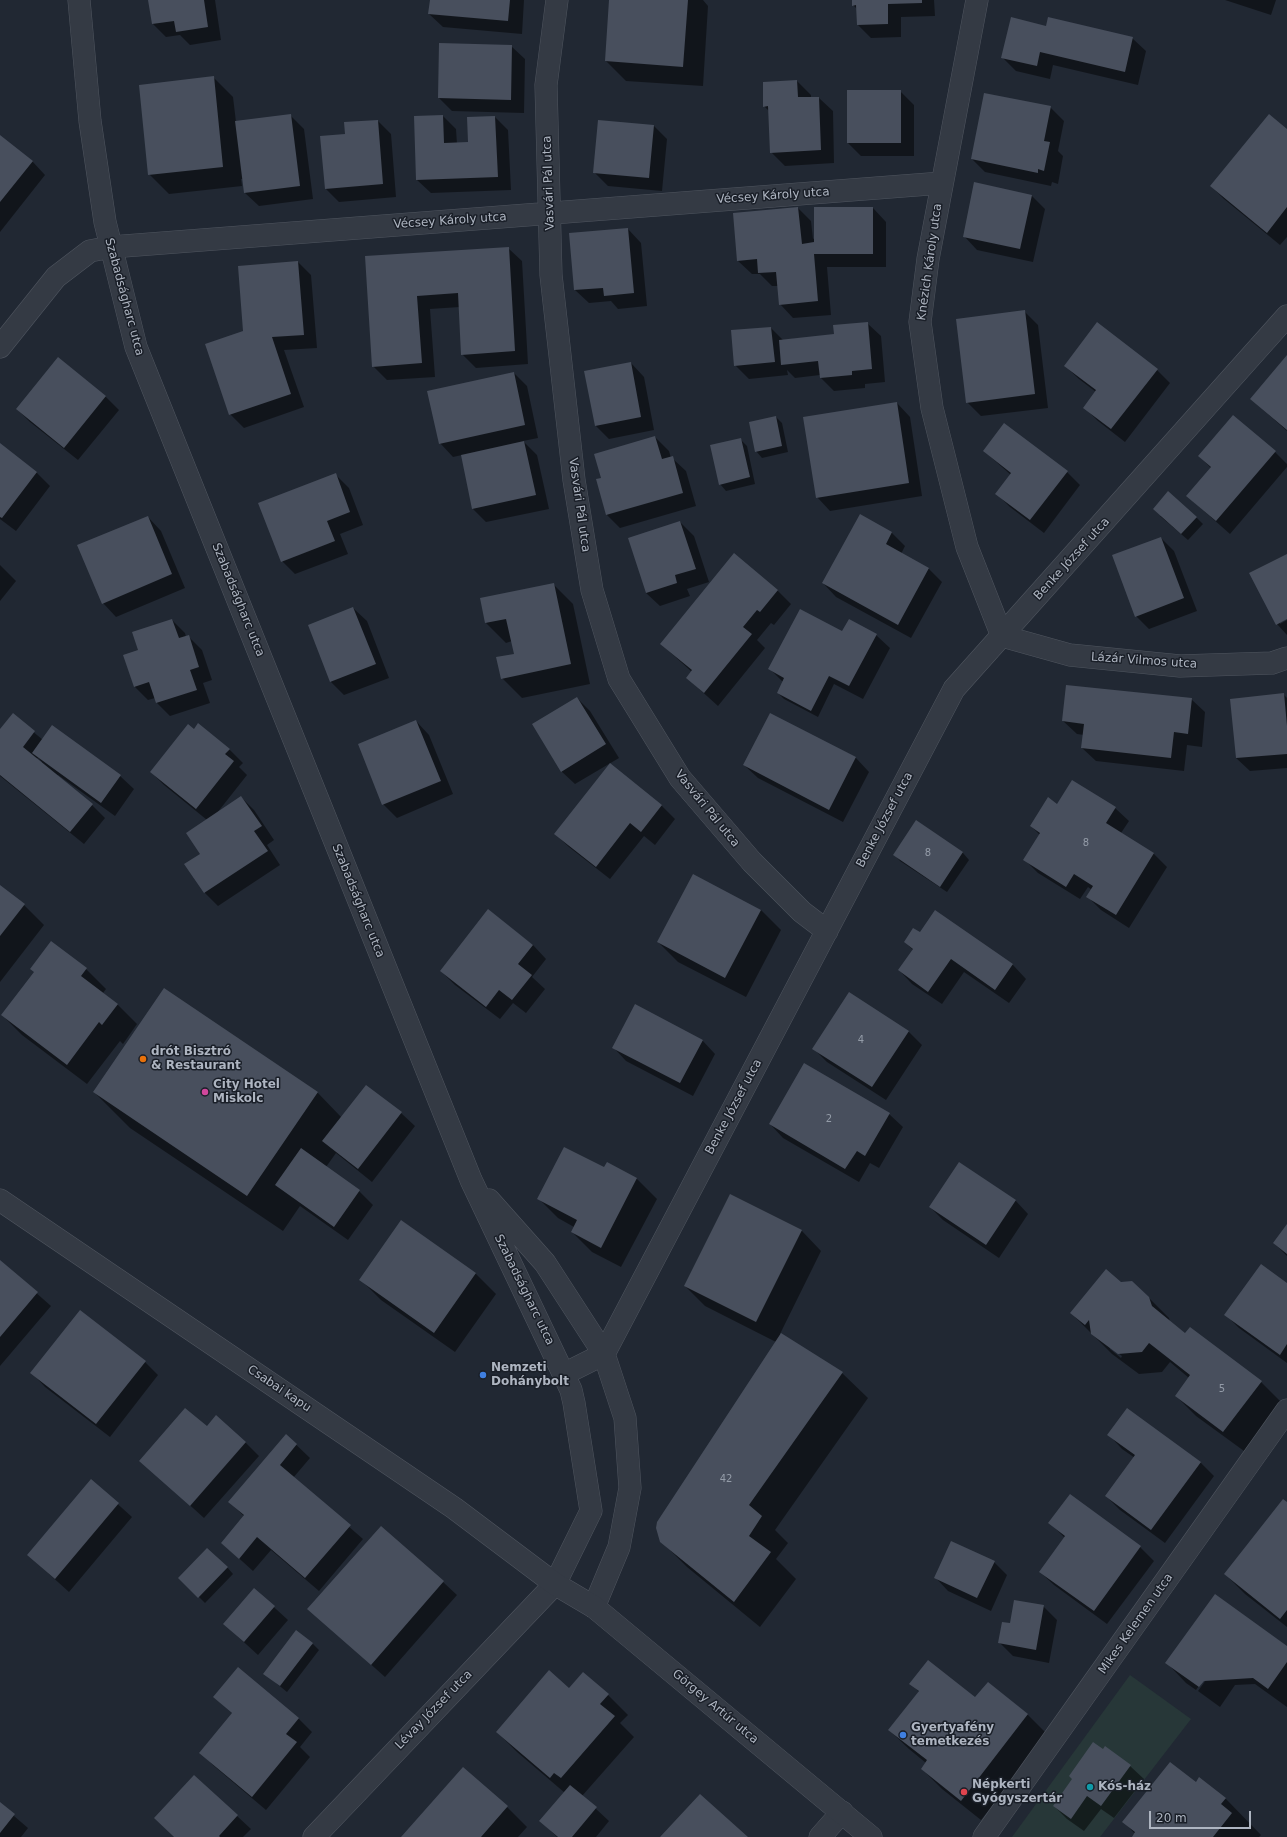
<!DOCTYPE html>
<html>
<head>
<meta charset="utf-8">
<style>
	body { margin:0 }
	#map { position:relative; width:1287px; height:1837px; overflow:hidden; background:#212833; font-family:"DejaVu Sans",sans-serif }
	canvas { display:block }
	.scale { position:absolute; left:1149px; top:1811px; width:102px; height:18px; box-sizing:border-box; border:2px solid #aeb5c1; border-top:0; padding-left:5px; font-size:12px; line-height:14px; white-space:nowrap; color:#aeb5c1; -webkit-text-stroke:3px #1a1f28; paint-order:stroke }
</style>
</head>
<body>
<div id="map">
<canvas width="1287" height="1837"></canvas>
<div class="scale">20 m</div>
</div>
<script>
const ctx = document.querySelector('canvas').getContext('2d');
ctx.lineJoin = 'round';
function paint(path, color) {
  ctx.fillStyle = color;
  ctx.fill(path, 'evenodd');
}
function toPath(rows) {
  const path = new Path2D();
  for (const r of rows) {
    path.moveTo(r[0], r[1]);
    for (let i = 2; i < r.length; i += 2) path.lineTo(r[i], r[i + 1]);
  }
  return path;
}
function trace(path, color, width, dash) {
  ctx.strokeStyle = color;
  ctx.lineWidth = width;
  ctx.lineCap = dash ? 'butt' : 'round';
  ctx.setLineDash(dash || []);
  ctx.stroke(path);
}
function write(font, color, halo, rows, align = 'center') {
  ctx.font = font + ' "DejaVu Sans",sans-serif';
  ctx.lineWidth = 3;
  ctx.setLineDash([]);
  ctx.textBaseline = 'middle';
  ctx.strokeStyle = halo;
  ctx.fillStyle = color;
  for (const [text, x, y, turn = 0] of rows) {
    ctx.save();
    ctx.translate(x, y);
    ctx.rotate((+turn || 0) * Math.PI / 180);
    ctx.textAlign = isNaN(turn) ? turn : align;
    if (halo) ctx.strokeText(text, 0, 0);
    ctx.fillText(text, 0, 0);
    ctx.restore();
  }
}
paint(toPath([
	[1130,1675,1191,1719,1100,1837,1012,1837]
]), '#273738');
paint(toPath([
	[149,0,215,0,221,40,190,45,180,35,166,37,153,24],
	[431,0,524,0,522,34,443,27,429,14],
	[610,0,703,0,708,6,703,86,626,81,606,61],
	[853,0,934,0,935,16,901,17,901,37,871,38,858,25,857,9,853,5],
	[1225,0,1276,0,1271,15],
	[1132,38,1146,51,1138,85,1053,65,1050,79,1016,71,1002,57],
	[511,46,525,59,524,113,452,111,439,98],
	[213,77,233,97,236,122,290,115,304,129,313,199,259,206,245,193,243,179,241,179,242,186,169,194,149,174],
	[797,81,811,95,811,98,819,98,833,111,834,163,785,166,771,152,769,111,764,106],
	[900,91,914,105,914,156,861,156,848,143],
	[1050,107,1064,121,1058,151,1063,156,1058,184,1052,182,1051,186,985,172,972,159],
	[443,116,456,129,457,144,469,143,495,117,508,130,511,190,431,193,417,180],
	[378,121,391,134,396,197,339,202,326,189,346,135],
	[654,126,667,139,662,191,608,186,594,172],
	[1287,130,1287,237,1280,245,1224,199,1211,186],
	[0,136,32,161,45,175,0,232],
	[1031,195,1045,209,1033,262,977,250,964,236],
	[798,208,811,221,813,239,873,208,886,222,886,267,827,267,831,315,793,318,780,304,778,286,772,286,760,274,752,274,738,261,734,214],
	[628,229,641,243,647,306,618,309,611,301,589,303,575,290],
	[508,248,522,261,528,364,476,368,462,354,460,307,430,309,435,377,387,380,373,366,366,257],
	[298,262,311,275,317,348,284,350,304,407,244,428,230,414,244,332],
	[1024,311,1038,325,1048,408,981,416,967,402],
	[867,323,881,336,885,382,865,384,865,388,834,391,821,378,820,375,795,378,787,370,788,375,749,379,735,365,771,328,783,340,835,335],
	[1287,356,1287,431,1251,399],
	[631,363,644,377,654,430,609,439,595,425],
	[1065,366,1157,370,1170,383,1125,442,1098,421,1085,408,1096,392,1079,379],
	[514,373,527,386,538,438,523,441,537,455,549,509,486,522,473,509,462,455,453,457,440,443],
	[105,396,119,410,78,460,30,422,17,409],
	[897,403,910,417,922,496,830,511,817,497],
	[1233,416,1275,452,1287,464,1287,467,1230,534,1187,496,1211,468,1199,456],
	[776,417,782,423,788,452,762,458,756,451],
	[655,437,669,451,671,458,672,458,686,471,696,506,620,528,607,515,603,478],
	[740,439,747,446,755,484,726,491,720,484],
	[0,444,37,473,50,486,16,531,0,519],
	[984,451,1067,472,1080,485,1044,533,1010,507,996,493,1011,475],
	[335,474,349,488,363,525,340,534,348,554,295,574,282,561],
	[861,516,892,533,905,546,901,554,929,569,942,582,911,638,836,597,823,583],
	[1160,516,1196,517,1203,524,1188,540],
	[148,517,161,531,185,588,116,617,103,603],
	[680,522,694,536,709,582,687,589,690,596,660,606,646,593],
	[1161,538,1174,551,1197,611,1149,629,1136,616],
	[1287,555,1287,618,1280,622,1280,624,1287,620,1287,635,1277,624],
	[0,565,16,581,0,601],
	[553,584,573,604,590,684,522,698,502,678,515,654,512,641,506,643,486,623],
	[777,590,791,604,774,625,771,623,757,640,765,648,718,706,687,678,692,672,661,644],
	[353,608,367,621,389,678,344,695,331,682,309,626],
	[172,620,185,633,186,637,188,636,202,650,212,680,203,683,210,703,170,716,157,703,155,698,148,700,135,687,125,656,139,651],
	[843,633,876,635,890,648,863,699,834,684,818,717,784,699,778,693,783,682,770,669],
	[1283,694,1287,698,1287,768,1250,771,1236,758],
	[577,698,590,711,619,758,575,784,561,771],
	[1191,699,1205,712,1202,747,1187,745,1184,771,1096,761,1082,748,1084,735,1077,734,1063,721],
	[770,714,856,758,869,772,843,822,758,778,744,765],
	[13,715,43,740,52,727,120,776,134,789,115,816,58,775,57,776,92,805,105,818,84,844,0,776,0,731],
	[38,758,42,762,41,763,36,759],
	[416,721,429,735,453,794,397,818,383,804],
	[229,749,243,763,239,767,247,775,217,813,241,797,254,810,274,840,267,845,280,865,218,906,205,893,201,854,207,820,164,785,151,772],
	[610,765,662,806,675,819,655,845,644,836,610,879,569,847,555,834],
	[1058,805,1115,808,1129,821,1121,833,1154,854,1167,867,1129,928,1101,910,1088,897,1092,890,1088,887,1080,899,1038,873,1025,860,1040,835,1031,826],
	[916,822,963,853,969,860,947,892,900,861,894,854],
	[0,886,24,905,44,925,0,982],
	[761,910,781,930,746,997,678,962,658,942],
	[488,911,533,945,546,959,532,977,545,989,526,1013,513,1003,500,1019,455,985,441,971],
	[936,912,1013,965,1026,979,1009,1003,964,972,942,1004,912,984,899,970,913,950,905,942,920,934],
	[51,942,86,969,106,989,103,993,117,1004,137,1024,123,1044,120,1041,87,1084,22,1035,2,1015,35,973],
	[908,1031,922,1045,886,1100,827,1062,814,1049],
	[702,1040,715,1054,693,1096,626,1061,613,1047],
	[366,1086,401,1113,415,1126,372,1182,336,1153,326,1167,359,1191,373,1205,348,1240,300,1206,283,1231,130,1128,94,1092,317,1092,342,1118],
	[889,1114,903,1127,879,1168,870,1163,859,1182,783,1138,770,1124],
	[605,1169,637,1179,657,1199,621,1267,592,1252,572,1232,574,1227,558,1218,538,1198],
	[730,1196,802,1231,821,1251,780,1334,842,1373,868,1398,775,1530,788,1543,776,1559,796,1579,760,1627,687,1567,661,1541,776,1342,705,1306,685,1286],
	[1015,1200,1028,1214,999,1258,943,1220,930,1207],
	[402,1221,476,1274,496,1294,455,1352,381,1300,361,1280],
	[1287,1226,1287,1256,1274,1243],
	[0,1261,51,1306,0,1366],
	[1121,1283,1149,1298,1169,1318,1170,1322,1186,1334,1261,1382,1281,1402,1244,1451,1196,1416,1176,1396,1189,1378,1170,1362,1162,1372,1139,1374,1112,1354,1071,1313],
	[1110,1347,1122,1356,1121,1358,1110,1349],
	[1287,1284,1287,1363,1239,1328,1225,1314],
	[145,1362,158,1375,110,1437,45,1387,32,1373],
	[1127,1409,1201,1463,1214,1476,1165,1543,1120,1510,1106,1496,1135,1458,1122,1449,1109,1435],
	[207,1428,245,1442,259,1456,204,1518,141,1461],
	[286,1435,310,1458,293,1478,363,1539,319,1591,271,1550,253,1571,222,1543,245,1517,229,1502],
	[91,1480,132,1517,69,1592,28,1555],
	[1070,1496,1140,1547,1154,1561,1107,1624,1054,1585,1040,1572,1065,1538,1050,1523],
	[1287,1503,1287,1627,1245,1594,1225,1574],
	[994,1562,1007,1575,991,1611,948,1591,935,1577],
	[227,1567,233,1574,205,1603,180,1578],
	[443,1582,457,1595,385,1677,309,1609],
	[254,1589,288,1620,258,1655,224,1624],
	[1043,1606,1057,1620,1049,1663,1013,1656,999,1642,1011,1624],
	[313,1644,319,1650,287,1692,265,1674],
	[1287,1647,1287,1707,1255,1684,1235,1685,1220,1707,1198,1691,1206,1680,1204,1679,1196,1690,1186,1683,1167,1663],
	[238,1668,299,1719,312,1732,300,1747,310,1757,266,1810,214,1766,200,1752,233,1714,214,1697],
	[911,1683,976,1698,988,1683,1028,1715,1048,1735,981,1820,942,1789,922,1769,926,1763,909,1749,889,1730,919,1692],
	[569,1689,608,1695,628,1715,620,1723,634,1737,582,1796,609,1821,596,1837,557,1837,541,1821,565,1793,517,1752,497,1732],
	[1130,1766,1144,1779,1114,1818,1101,1809,1084,1831,1067,1819,1054,1806],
	[1199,1779,1226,1799,1261,1835,1259,1837,1133,1837,1135,1834,1124,1822,1196,1784],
	[0,1804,28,1828,21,1837,0,1837],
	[507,1807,527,1827,518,1837,403,1837],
	[237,1816,251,1829,243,1837,174,1837,155,1818]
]), '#0007');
paint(toPath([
	[148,0,204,0,208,27,176,32,174,21,152,24],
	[430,0,510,0,508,21,428,14],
	[609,0,688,0,683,67,605,61],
	[852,0,922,0,922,3,888,4,888,24,857,25,856,5,852,6],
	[1011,17,1046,26,1048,17,1133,37,1125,72,1040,52,1037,66,1001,58],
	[439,43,512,45,511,100,438,98],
	[214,76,223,167,148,175,139,85],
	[797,80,798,97,819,97,821,150,770,153,768,106,763,107,763,82],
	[847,90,901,90,901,143,847,143],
	[984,93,1051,106,1044,141,1050,142,1044,171,1038,169,1038,173,971,159],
	[291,114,300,186,244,193,235,121],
	[1269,114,1287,129,1287,207,1267,233,1210,186],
	[443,115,444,143,468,142,467,117,495,116,498,177,416,180,414,116],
	[378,120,383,184,325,189,320,136,345,134,344,122],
	[598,120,654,125,649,178,593,173],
	[0,135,33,161,0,202],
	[974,182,1032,195,1020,249,963,237],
	[798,207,802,244,814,242,814,207,873,207,873,254,814,254,818,301,779,305,776,272,758,273,757,259,737,261,733,213],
	[628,228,634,293,604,296,603,288,574,290,569,233],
	[509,247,515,351,461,355,458,293,417,296,422,363,372,367,365,256],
	[298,261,304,335,272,337,291,394,229,415,205,344,243,331,238,266],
	[1025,310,1035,394,966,403,956,319],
	[868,322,872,369,852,371,852,375,820,378,818,361,781,365,779,340,834,334,833,325],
	[1097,322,1158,369,1111,429,1083,408,1096,390,1064,366],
	[771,327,775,362,734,366,731,330],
	[1287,355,1287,430,1250,399],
	[58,357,106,396,64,448,16,409],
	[631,362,641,417,595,426,584,371],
	[514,372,525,425,439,444,427,391],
	[897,402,909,483,816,498,803,417],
	[1233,415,1276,451,1216,521,1186,496,1211,467,1198,456],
	[776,416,782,446,755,452,749,422],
	[1004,423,1068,471,1030,520,995,494,1011,473,983,451],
	[655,436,662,459,673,456,683,493,606,515,596,479,601,478,594,454],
	[741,438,750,477,719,485,710,445],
	[524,441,536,495,472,509,461,455],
	[0,443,37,472,2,518,0,517],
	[336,473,350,512,327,521,335,541,281,562,258,503],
	[1168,491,1197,517,1181,534,1153,509],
	[860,514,892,532,886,544,929,568,898,625,822,583],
	[148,516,172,574,102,604,77,545],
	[680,521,696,569,675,575,677,583,646,593,628,538],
	[1161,537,1184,598,1135,617,1112,555],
	[734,553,778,590,760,612,757,610,743,627,752,634,704,693,686,678,692,670,660,644],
	[1287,554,1287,619,1276,625,1249,573],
	[554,583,571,664,501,679,496,657,514,654,506,619,485,623,480,598],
	[353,607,376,664,330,682,308,625],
	[800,609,842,631,849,619,877,634,849,686,829,676,811,711,777,693,784,678,768,669],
	[172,619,179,638,189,635,199,667,190,670,197,690,156,703,149,682,134,687,123,655,138,650,132,632],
	[1066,685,1192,698,1188,734,1174,732,1171,758,1081,748,1084,724,1062,721],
	[1284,693,1287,726,1287,754,1236,758,1230,699],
	[577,697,606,744,561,772,532,724],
	[13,713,35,731,23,747,93,804,70,832,0,775,0,729],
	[770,713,856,757,829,810,743,765],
	[416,720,441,781,382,805,358,744],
	[198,723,230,749,225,754,234,761,196,809,150,772,188,724,194,729],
	[52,725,121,775,101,803,32,753],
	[610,763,662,805,641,832,630,823,596,867,554,834],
	[1072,780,1116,807,1106,823,1154,853,1116,915,1086,897,1093,886,1074,874,1066,887,1023,860,1040,833,1030,826,1048,797,1057,804],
	[241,796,262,826,254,831,268,851,204,893,184,864,200,854,186,833],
	[916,820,963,852,940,887,893,855],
	[693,874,761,910,725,978,657,942],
	[0,885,25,904,0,936],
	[488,909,533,945,518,964,532,975,512,1000,499,990,486,1007,440,971],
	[935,910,1013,964,995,990,951,959,928,992,898,970,913,949,904,942,913,928,920,932],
	[51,941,87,968,81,976,118,1004,102,1025,99,1022,67,1065,1,1015,34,972,30,969],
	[164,988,318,1092,247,1196,93,1092],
	[849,992,909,1031,872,1087,812,1049],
	[635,1004,703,1040,680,1083,612,1048],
	[804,1063,890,1113,865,1156,857,1151,845,1169,769,1124],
	[366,1085,402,1112,358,1169,322,1141],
	[564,1147,604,1167,607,1162,637,1178,601,1248,571,1232,577,1220,537,1199],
	[301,1148,360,1190,334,1227,275,1185],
	[959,1162,1016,1200,986,1245,929,1207],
	[730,1194,802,1230,756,1322,684,1286],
	[401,1220,476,1273,434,1333,359,1280],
	[1287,1224,1287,1254,1273,1243],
	[0,1260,38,1292,0,1337],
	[1261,1264,1287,1283,1287,1344,1280,1355,1224,1315],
	[1106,1269,1121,1282,1132,1281,1149,1297,1152,1306,1185,1333,1190,1327,1262,1381,1223,1432,1175,1396,1190,1375,1149,1343,1142,1352,1118,1354,1091,1334,1089,1320,1085,1325,1070,1313],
	[80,1310,146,1361,96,1424,30,1373],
	[781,1333,843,1372,749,1505,762,1516,749,1536,771,1552,734,1602,660,1542,656,1528,657,1522],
	[185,1408,207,1426,216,1415,246,1442,190,1506,139,1461],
	[1127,1408,1201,1462,1151,1530,1105,1496,1135,1455,1107,1435],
	[286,1434,297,1444,280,1465,351,1525,305,1578,257,1537,239,1559,221,1543,244,1515,228,1502],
	[91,1479,119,1503,55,1579,27,1555],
	[1070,1494,1141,1546,1094,1611,1039,1572,1065,1536,1048,1523],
	[1283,1499,1287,1502,1287,1610,1280,1619,1224,1574],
	[381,1526,444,1581,371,1665,307,1609],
	[951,1541,995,1561,977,1598,934,1578],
	[207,1548,228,1567,198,1598,178,1578],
	[254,1588,275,1606,244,1642,223,1624],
	[1215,1594,1287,1646,1287,1662,1268,1689,1253,1678,1204,1681,1199,1687,1165,1663],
	[1014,1600,1044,1605,1036,1650,998,1643,1002,1622,1010,1623],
	[296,1630,313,1643,280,1686,263,1674],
	[928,1660,975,1697,988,1682,1028,1714,961,1801,921,1769,927,1760,888,1730,919,1691,909,1684],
	[238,1667,299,1718,286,1734,297,1742,252,1797,199,1753,232,1713,213,1697],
	[549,1670,569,1688,583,1672,609,1694,600,1704,615,1716,561,1778,554,1773,550,1778,496,1732],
	[1093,1742,1103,1749,1105,1746,1131,1765,1101,1806,1087,1796,1071,1819,1053,1806,1072,1779,1069,1776],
	[1170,1762,1196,1782,1199,1777,1226,1798,1221,1804,1232,1813,1213,1837,1132,1837,1135,1832,1122,1822],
	[463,1767,508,1806,481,1837,401,1837],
	[194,1775,238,1815,219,1836,220,1837,174,1837,154,1818],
	[570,1785,597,1807,572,1837,558,1837,539,1821],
	[700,1794,748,1837,660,1837],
	[0,1802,15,1814,0,1833]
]), '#484f5d');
const minor = toPath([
	[79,0,90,121,105,222,136,347,471,1180,571,1390,574,1403,591,1511,555,1584,314,1837],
	[557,0,546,85,551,275,574,480,592,590,619,679,680,778,752,862,802,912,827,931],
	[977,0,928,259,920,322,932,408,967,547,1002,636],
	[0,347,56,277,90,251,111,247,942,183],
	[1002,636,1070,655,1180,666,1272,663,1287,658],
	[489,1200,545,1263,604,1354,625,1418,630,1488,619,1547,594,1607],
	[564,1374,604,1354,954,689,1287,316],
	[820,1837,842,1812],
	[984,1837,1287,1410]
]);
const tertiary = toPath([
	[0,1200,454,1508,555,1584,594,1607,871,1837]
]);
trace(minor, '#4f555f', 23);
trace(tertiary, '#4f555f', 23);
trace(minor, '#343a44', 22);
trace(tertiary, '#343a44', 22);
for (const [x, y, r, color] of [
	[143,1059,4,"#e8710a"],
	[205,1092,4,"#d1479c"],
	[483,1375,4,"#3f7fe0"],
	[903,1735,4,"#3f7fe0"],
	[1090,1787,4,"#0f9aa8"],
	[964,1792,4,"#e0444e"]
]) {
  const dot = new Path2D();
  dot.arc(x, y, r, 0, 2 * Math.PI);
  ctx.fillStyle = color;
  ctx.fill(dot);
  trace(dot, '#1a1f28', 1.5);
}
write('10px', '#949ca8', null, [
	["8",1086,843],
	["8",928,853],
	["4",861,1040],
	["2",829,1119],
	["5",1222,1389],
	["42",726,1479]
]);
write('12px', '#aeb5c1', '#1a1f28', [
	["Vasvári Pál utca",549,183,-92],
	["Vécsey Károly utca",773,196,-4],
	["Vécsey Károly utca",450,221,-4],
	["Knézich Károly utca",930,262,-82],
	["Szabadságharc utca",124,297,75],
	["Vasvári Pál utca",579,505,82],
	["Benke József utca",1072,559,-48],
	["Szabadságharc utca",238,600,68],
	["Lázár Vilmos utca",1144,661,4],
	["Vasvári Pál utca",707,809,51],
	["Benke József utca",885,820,-62],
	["Szabadságharc utca",358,901,68],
	["Benke József utca",734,1107,-62],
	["Szabadságharc utca",524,1290,64],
	["Csabai kapu",279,1389,34],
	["Mikes Kelemen utca",1136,1624,-55],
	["Görgey Artúr utca",715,1707,40],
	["Lévay József utca",434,1710,-46]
]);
write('bold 12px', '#aeb5c1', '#1a1f28', [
	["drót Bisztró",151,1052],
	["& Restaurant",151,1066],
	["City Hotel",213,1085],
	["Miskolc",213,1099],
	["Nemzeti",491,1368],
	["Dohánybolt",491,1382],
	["Gyertyafény",911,1728],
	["temetkezés",911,1742],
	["Népkerti",972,1785],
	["Gyógyszertár",972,1799],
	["Kós-ház",1098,1787]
], 'left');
</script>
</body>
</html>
